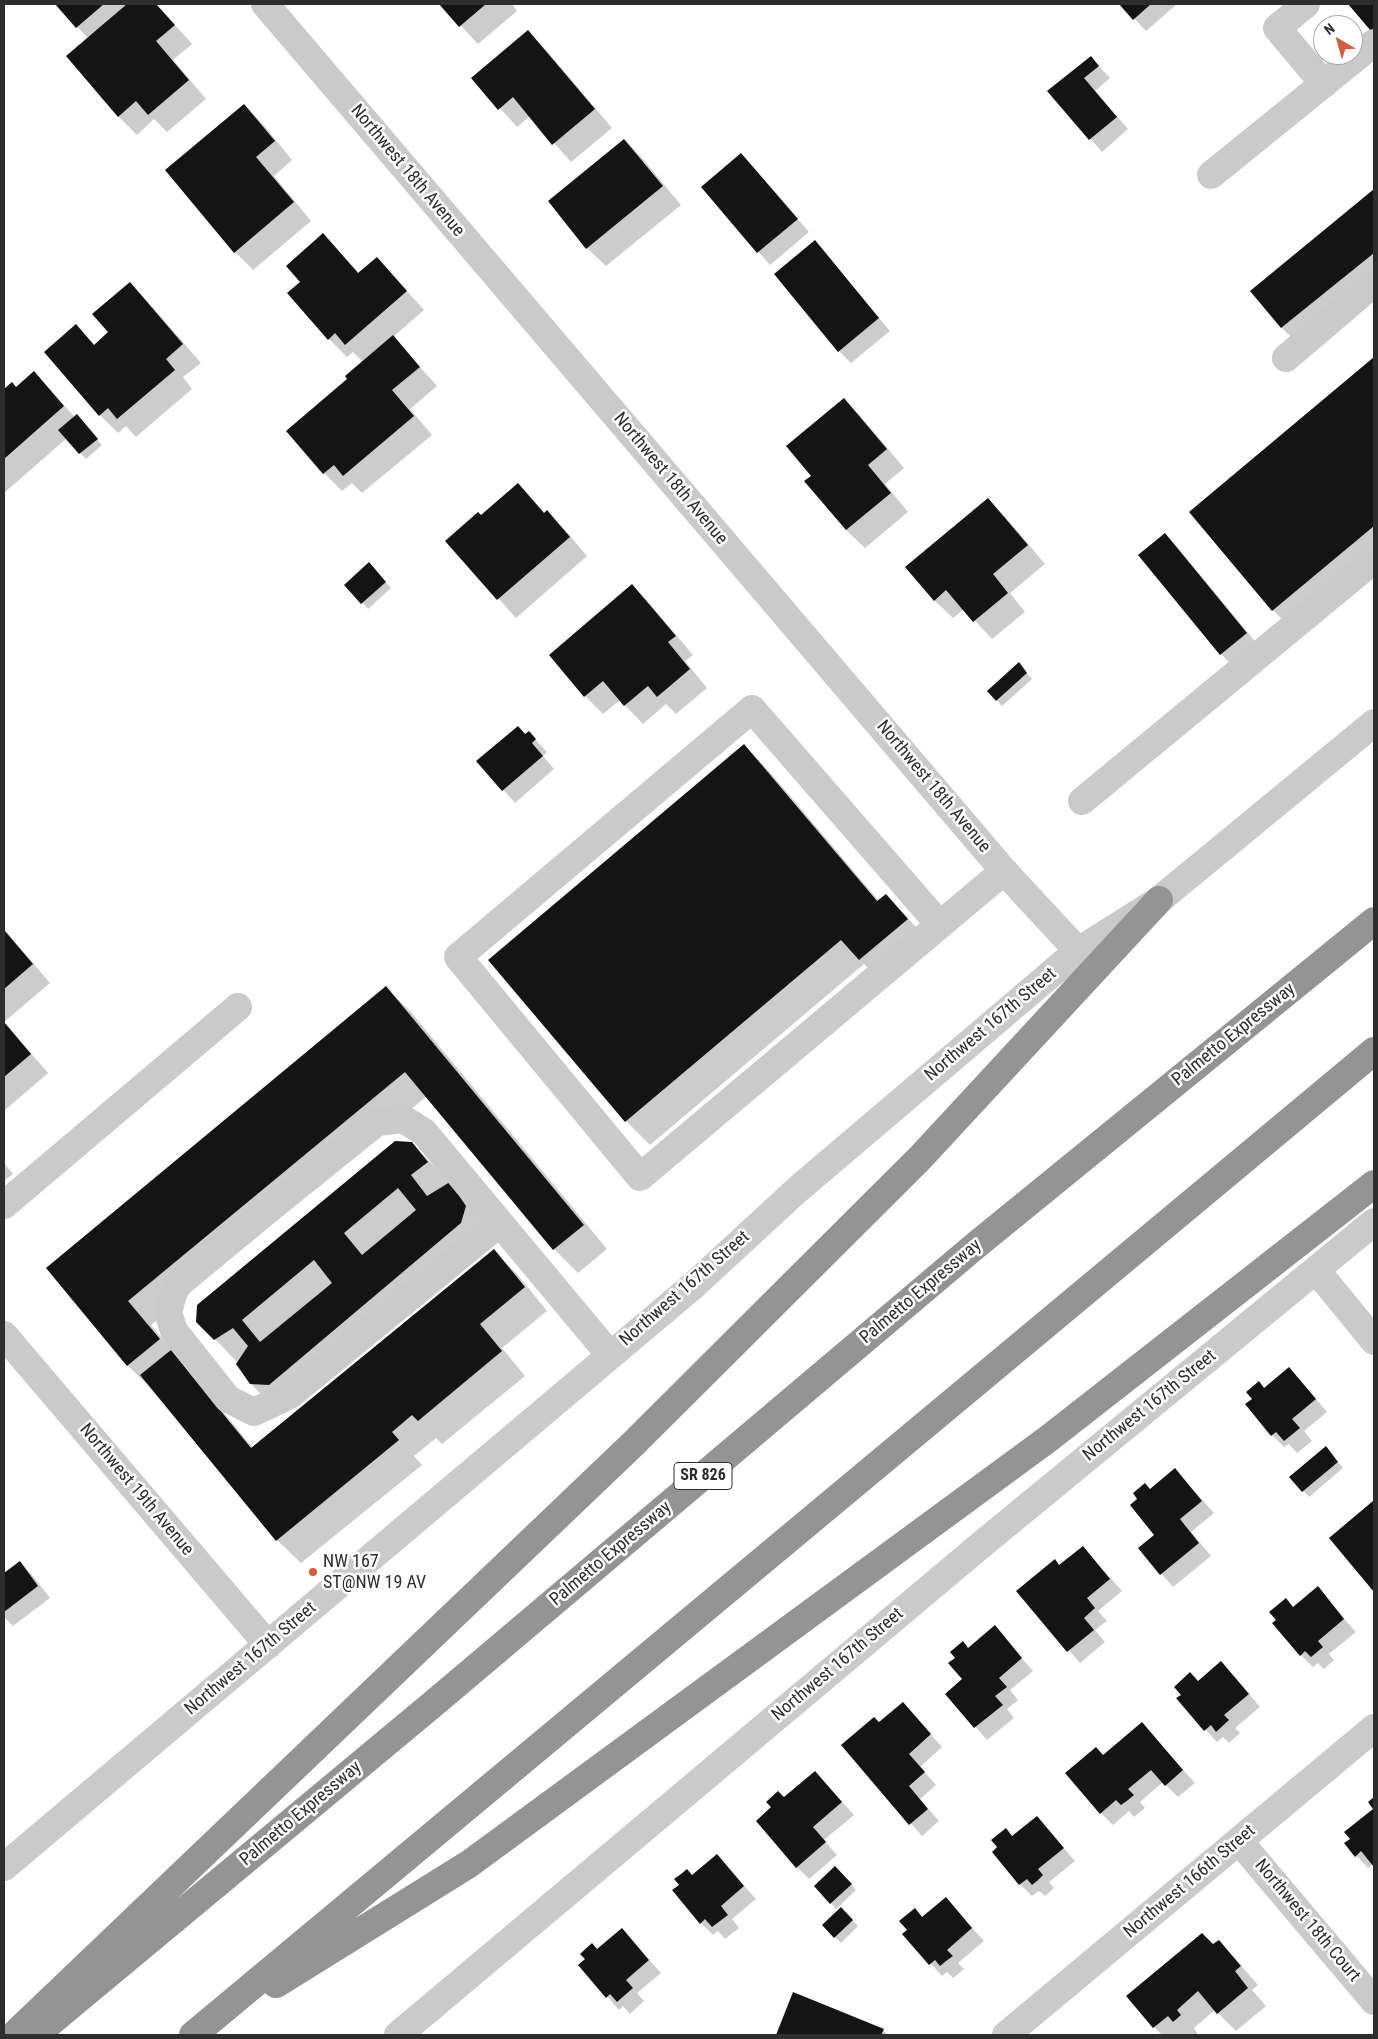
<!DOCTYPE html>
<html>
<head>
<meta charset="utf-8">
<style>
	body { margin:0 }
	#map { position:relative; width:1378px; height:2039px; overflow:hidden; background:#fff; font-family:"Roboto Condensed",sans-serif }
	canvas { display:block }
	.frame { position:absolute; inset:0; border:5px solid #2d2d2d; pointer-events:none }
	.north { position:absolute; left:1313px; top:15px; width:50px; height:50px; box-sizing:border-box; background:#fff; border:1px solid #ababab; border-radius:50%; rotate:322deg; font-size:14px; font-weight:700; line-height:20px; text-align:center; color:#2d2d2d }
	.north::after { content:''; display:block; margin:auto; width:18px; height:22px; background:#d45c3f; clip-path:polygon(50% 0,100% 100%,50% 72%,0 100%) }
</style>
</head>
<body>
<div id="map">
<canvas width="1378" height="2039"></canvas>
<div class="frame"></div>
<div class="north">N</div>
</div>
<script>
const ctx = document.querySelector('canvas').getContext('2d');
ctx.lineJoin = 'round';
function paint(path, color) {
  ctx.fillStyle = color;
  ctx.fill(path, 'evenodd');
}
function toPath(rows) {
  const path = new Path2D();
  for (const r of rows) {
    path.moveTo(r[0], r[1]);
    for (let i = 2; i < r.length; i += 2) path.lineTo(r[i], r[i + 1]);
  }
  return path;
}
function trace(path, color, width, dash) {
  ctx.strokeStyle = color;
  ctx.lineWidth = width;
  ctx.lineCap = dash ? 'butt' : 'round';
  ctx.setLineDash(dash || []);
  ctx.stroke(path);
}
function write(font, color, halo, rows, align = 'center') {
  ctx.font = font + ' "Roboto Condensed",sans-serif';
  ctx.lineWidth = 5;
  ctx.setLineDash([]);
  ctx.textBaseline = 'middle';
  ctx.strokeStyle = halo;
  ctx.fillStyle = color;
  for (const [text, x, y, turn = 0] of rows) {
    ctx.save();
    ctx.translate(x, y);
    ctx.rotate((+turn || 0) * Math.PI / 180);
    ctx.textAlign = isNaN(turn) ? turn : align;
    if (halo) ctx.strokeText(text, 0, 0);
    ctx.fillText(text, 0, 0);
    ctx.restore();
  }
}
paint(toPath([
	[56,4,156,4,192,44,173,60,206,99,167,132,154,119,137,135,118,116,88,38],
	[441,4,512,4,517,11,478,44],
	[1121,4,1177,4,1146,31],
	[1350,4,1374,4,1374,32],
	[527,32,546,50,612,128,571,162,530,116,517,127,473,78],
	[1091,58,1110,78,1095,91,1128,129,1102,152,1049,91],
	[244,105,262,123,292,160,274,176,311,221,253,270,235,252],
	[624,140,642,158,681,205,606,266,587,248,549,201],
	[741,154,809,232,770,265,702,187],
	[1374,191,1374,285,1300,346,1282,328,1251,291],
	[323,234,359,273,377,258,424,310,393,337,437,386,410,409,432,435,362,493,352,483,342,491,324,473,349,379,363,362,353,352,347,357,329,339,302,282],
	[815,242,890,331,851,363,839,351],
	[130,283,148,302,201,363,183,377,192,389,136,437,126,426,118,433,100,415,76,326,95,345,110,332],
	[1374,359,1374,569,1296,634,1273,610,1191,512],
	[33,373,75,417,82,422,102,445,86,459,67,438,4,493,4,391,12,384,16,388],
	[844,400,862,418,904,468,885,484,908,512,865,548,846,530],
	[518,485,545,513,547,512,565,530,587,556,516,618,447,541,481,516],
	[988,499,1006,518,1045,564,1010,593,1025,612,992,639,964,609,953,618,934,600],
	[1164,535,1177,547,1258,645,1233,666,1221,654],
	[375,570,391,588,368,609,346,585],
	[632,586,650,604,693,655,685,661,707,688,676,714,666,704,643,724,620,700,603,714,585,696],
	[1024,670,1032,679,1002,706,988,691],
	[529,733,547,752,543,756,554,769,515,803,478,761],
	[744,746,768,770,879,901,886,895,931,943,883,983,864,964,650,1145,626,1121],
	[4,929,50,983,4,1022,48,1073,4,1111],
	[386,988,410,1011,607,1249,578,1273,554,1249,427,1096,151,1325,253,1448,494,1251,517,1274,547,1311,502,1348,525,1376,442,1444,436,1438,414,1456,422,1465,301,1563,277,1540,153,1388,152,1389,128,1366,47,1268],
	[411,1143,435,1167,489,1230,275,1408,251,1384,238,1363,215,1339],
	[4,1163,13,1174,4,1181],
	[1289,1368,1327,1412,1304,1431,1312,1441,1297,1453,1289,1444,1284,1447,1272,1435,1253,1399],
	[1331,1454,1343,1468,1309,1497,1291,1477],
	[1175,1470,1214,1513,1191,1532,1211,1556,1173,1587,1139,1548,1156,1535,1150,1490],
	[1373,1502,1374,1503,1374,1590,1331,1538],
	[1083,1547,1122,1591,1098,1611,1107,1621,1095,1630,1105,1642,1080,1663,1018,1591,1060,1566],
	[20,1563,32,1575,50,1598,13,1626,4,1617,4,1574],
	[1317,1588,1356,1632,1329,1654,1334,1660,1324,1669,1318,1663,1313,1667,1301,1655,1294,1608],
	[995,1627,1033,1671,1010,1690,1018,1700,1007,1709,1014,1718,987,1740,947,1694,964,1680,957,1658,963,1643,969,1649],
	[1233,1675,1260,1707,1235,1728,1240,1733,1229,1743,1223,1737,1217,1742,1178,1699,1198,1682],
	[903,1704,942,1747,920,1767,936,1785,920,1799,939,1821,922,1836,842,1745,879,1724],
	[1142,1724,1195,1783,1178,1797,1163,1782,1140,1802,1145,1808,1140,1812,1134,1817,1129,1811,1113,1825,1101,1813,1104,1756],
	[815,1772,854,1815,824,1840,837,1855,809,1879,797,1867,784,1799],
	[1374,1809,1374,1865,1373,1864,1368,1868,1346,1844,1352,1839,1346,1832],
	[1037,1818,1075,1861,1049,1882,1054,1888,1045,1896,1039,1891,1032,1896,1020,1884,998,1848,1006,1829,1013,1837],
	[717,1856,756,1899,732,1919,739,1928,725,1939,718,1931,713,1935,701,1923,693,1876],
	[841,1873,856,1890,836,1909,831,1903],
	[946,1899,984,1941,958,1963,964,1969,953,1978,947,1972,942,1976,904,1934,908,1931,915,1909,923,1918],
	[841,1909,858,1926,841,1943,823,1925],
	[622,1930,661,1973,637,1993,644,2001,630,2014,623,2006,619,2010,580,1965],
	[1219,1941,1258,1985,1252,1990,1266,2006,1236,2031,1215,2010,1194,2028,1198,2035,1188,2035,1186,2034,1184,2035,1162,2035,1154,2027,1213,1946],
	[794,1994,883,2030,888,2035,777,2035]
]), '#0003');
paint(toPath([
	[55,4,104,4,76,28],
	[127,4,156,4,175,25,156,41,189,80,148,115,136,101,118,117,66,56],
	[439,4,486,4,459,27],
	[1119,4,1151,4,1133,20],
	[1348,4,1374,4,1374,29,1371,31],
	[528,30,595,109,552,145,513,97,498,110,471,78],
	[1091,56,1099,66,1084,78,1117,117,1089,140,1047,91],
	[244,104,275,141,256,157,294,202,234,253,165,170],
	[624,139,663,186,586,249,548,201],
	[741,153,798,219,757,253,701,187],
	[1374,189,1374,253,1281,328,1250,291],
	[323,233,358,273,377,257,407,291,345,345,335,333,328,340,287,293,300,282,286,266],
	[815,240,879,318,838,352,774,274],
	[130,282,183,344,166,359,175,370,117,419,108,408,99,416,44,352,76,324,94,345,108,332,92,314],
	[393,335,420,367,392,390,414,416,343,476,334,465,323,474,286,431,347,379,345,376],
	[1374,357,1374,526,1272,611,1189,512],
	[34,371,64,406,4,459,4,389,12,382,16,387],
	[844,398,887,449,868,465,891,493,846,530,804,481,811,476,786,446],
	[77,414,98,439,79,454,58,430],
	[518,483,544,513,547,510,570,537,497,600,445,541,478,512,481,515],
	[988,498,1028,545,993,574,1008,593,973,622,946,590,934,601,905,567],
	[1165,533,1247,633,1220,655,1138,555],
	[369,562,386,582,361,604,344,585],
	[632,584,676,636,668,642,690,669,657,697,648,686,624,706,603,681,584,697,549,655],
	[1019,662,1027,673,996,701,987,691],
	[518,726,525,734,529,731,536,739,532,743,543,756,502,791,476,761],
	[744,744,877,901,886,894,908,919,859,960,841,940,625,1122,488,960],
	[4,930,33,964,4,989],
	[386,986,584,1225,553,1250,405,1072,128,1301,160,1339,127,1366,46,1268],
	[4,1022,31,1054,4,1077],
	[395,1141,412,1142,428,1162,411,1175,427,1196,450,1182,466,1206,461,1223,269,1385,250,1384,236,1364,248,1346,233,1328,214,1340,196,1322,197,1305],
	[398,1188,416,1210,362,1255,344,1233],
	[314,1260,332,1283,260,1342,242,1320],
	[494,1249,525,1287,480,1324,502,1351,418,1421,412,1415,392,1432,399,1440,276,1541,140,1375,171,1350,251,1448],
	[1289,1367,1316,1399,1292,1419,1300,1428,1284,1441,1276,1432,1271,1436,1245,1404,1252,1399,1246,1392,1252,1387,1259,1381,1264,1388],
	[1326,1446,1338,1462,1302,1492,1289,1477],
	[1175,1468,1202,1501,1180,1519,1199,1543,1160,1575,1138,1548,1154,1535,1130,1505,1137,1499,1133,1493,1145,1483,1150,1489],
	[1373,1501,1374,1502,1374,1592,1329,1538],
	[1083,1546,1110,1579,1087,1598,1095,1608,1084,1618,1094,1630,1067,1652,1016,1591,1055,1559,1059,1565],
	[20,1561,38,1586,4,1612,4,1573],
	[1318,1586,1344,1619,1318,1641,1323,1647,1311,1657,1305,1651,1300,1656,1272,1623,1276,1620,1269,1612,1286,1598,1293,1607],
	[995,1625,1022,1658,999,1678,1007,1687,995,1696,1003,1705,974,1728,945,1694,962,1679,948,1663,955,1658,950,1652,963,1641,968,1648],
	[1221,1661,1249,1694,1224,1715,1229,1720,1216,1732,1211,1725,1204,1731,1176,1698,1181,1695,1174,1687,1190,1672,1198,1681],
	[903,1702,931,1734,909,1754,925,1772,909,1786,928,1809,909,1825,841,1745,874,1717,879,1722],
	[1142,1722,1183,1770,1165,1786,1151,1770,1128,1789,1134,1795,1128,1800,1121,1805,1116,1800,1100,1814,1065,1773,1096,1747,1103,1755],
	[815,1771,842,1802,813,1827,826,1842,796,1868,756,1821,771,1807,766,1802,778,1791,784,1797],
	[1374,1797,1374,1867,1361,1851,1355,1857,1344,1843,1350,1839,1344,1832,1373,1809,1368,1802],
	[1037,1816,1064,1848,1038,1869,1043,1875,1037,1881,1032,1885,1027,1879,1019,1885,992,1852,997,1847,991,1840,1006,1828,1012,1836],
	[717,1854,744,1886,721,1906,728,1915,712,1927,705,1919,700,1924,672,1890,679,1885,674,1879,681,1874,687,1869,692,1875],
	[835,1866,852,1884,830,1904,814,1886],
	[946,1897,972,1928,947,1950,953,1956,946,1961,940,1966,935,1960,929,1965,902,1934,907,1930,899,1921,915,1908,922,1917],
	[841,1907,853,1920,834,1938,822,1925],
	[622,1928,649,1960,626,1980,633,1988,617,2002,610,1994,606,1998,578,1965,585,1959,580,1954,592,1943,597,1949],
	[1202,1933,1213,1944,1219,1940,1241,1966,1235,1971,1248,1988,1217,2014,1198,1991,1177,2010,1181,2015,1173,2022,1168,2016,1153,2028,1126,1996],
	[793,1992,884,2029,881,2035,776,2035]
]), '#141414');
trace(toPath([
	[265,4,1004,871,1078,951],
	[1306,4,1277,28,1324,84],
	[1211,175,1374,43],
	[1286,358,1374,283],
	[1082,801,1374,560],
	[940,925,752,709,458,957,640,1177,1004,871],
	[4,1205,238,1007],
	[500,1223,290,1395,254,1412,228,1399,174,1331,168,1312,174,1291,183,1278,377,1122,403,1119,424,1132,610,1355],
	[1316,1270,1374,1341],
	[4,1335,268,1645],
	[1239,1841,1374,2001],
	[4,1867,694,1285,797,1190,1078,951,1159,900,1374,723],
	[398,2035,981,1545,1374,1222],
	[1006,2035,1374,1728]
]), '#cacaca', 28);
trace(toPath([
	[276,1984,469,1864,1048,1439,1374,1184],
	[14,2035,633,1444,920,1158,1159,900],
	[35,2035,433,1704,975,1246,1374,921],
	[193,2035,1374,1051]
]), '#949494', 28);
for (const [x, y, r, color] of [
	[313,1572,5,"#d45c3f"]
]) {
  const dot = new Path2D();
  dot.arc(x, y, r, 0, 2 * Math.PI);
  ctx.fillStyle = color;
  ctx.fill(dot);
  trace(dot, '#fff', 2);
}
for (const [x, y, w] of [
	[703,1476,58]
]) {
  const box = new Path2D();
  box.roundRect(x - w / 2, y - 13.5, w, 27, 4);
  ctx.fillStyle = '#fff';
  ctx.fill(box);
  trace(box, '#2d2d2d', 1);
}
write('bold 16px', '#2d2d2d', null, [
	["SR 826",703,1476]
]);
write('18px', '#2d2d2d', '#fff', [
	["Northwest 18th Avenue",407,171,50],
	["Northwest 18th Avenue",670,479,50],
	["Northwest 18th Avenue",933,787,50],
	["Northwest 167th Street",991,1025,-40],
	["Palmetto Expressway",1234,1035,-39],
	["Northwest 167th Street",685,1289,-41],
	["Palmetto Expressway",921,1292,-40],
	["Northwest 167th Street",1150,1406,-39],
	["Northwest 19th Avenue",136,1490,50],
	["Palmetto Expressway",611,1554,-40],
	["Northwest 167th Street",251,1659,-40],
	["Northwest 167th Street",838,1665,-40],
	["Palmetto Expressway",301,1814,-40],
	["Northwest 166th Street",1190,1882,-40],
	["Northwest 18th Court",1307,1921,50]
]);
write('18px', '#2d2d2d', '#fff', [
	["NW 167",323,1562],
	["ST@NW 19 AV",323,1583]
], 'left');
</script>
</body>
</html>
